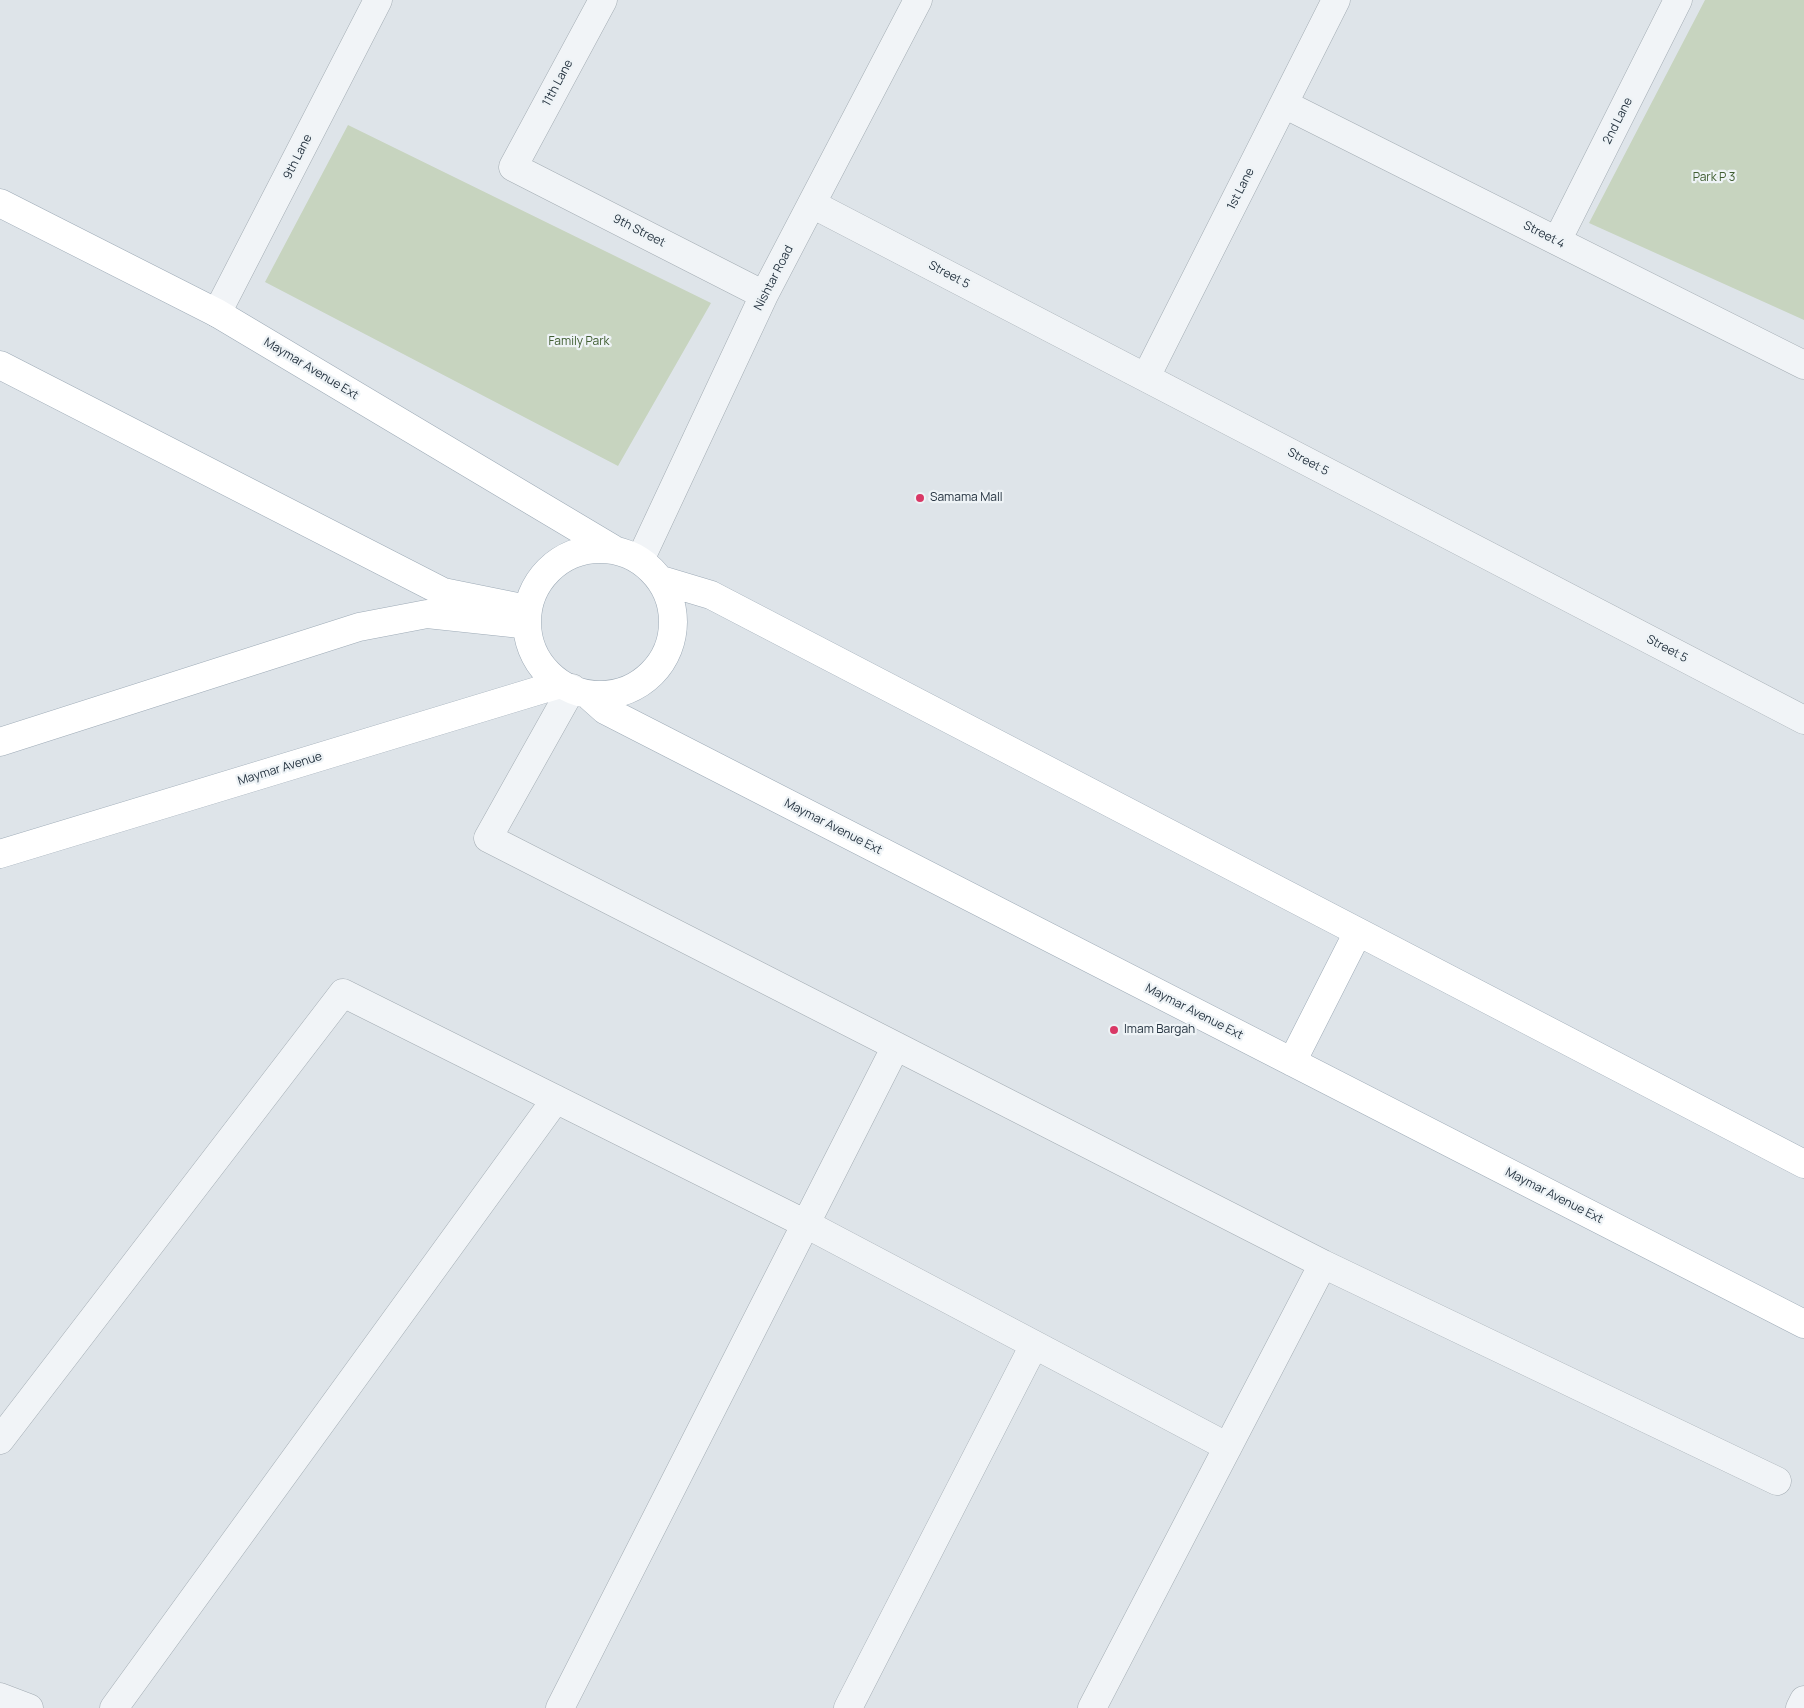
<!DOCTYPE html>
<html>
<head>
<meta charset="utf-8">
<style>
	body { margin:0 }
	canvas { display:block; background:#dee4e9 }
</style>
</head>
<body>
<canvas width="1804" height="1708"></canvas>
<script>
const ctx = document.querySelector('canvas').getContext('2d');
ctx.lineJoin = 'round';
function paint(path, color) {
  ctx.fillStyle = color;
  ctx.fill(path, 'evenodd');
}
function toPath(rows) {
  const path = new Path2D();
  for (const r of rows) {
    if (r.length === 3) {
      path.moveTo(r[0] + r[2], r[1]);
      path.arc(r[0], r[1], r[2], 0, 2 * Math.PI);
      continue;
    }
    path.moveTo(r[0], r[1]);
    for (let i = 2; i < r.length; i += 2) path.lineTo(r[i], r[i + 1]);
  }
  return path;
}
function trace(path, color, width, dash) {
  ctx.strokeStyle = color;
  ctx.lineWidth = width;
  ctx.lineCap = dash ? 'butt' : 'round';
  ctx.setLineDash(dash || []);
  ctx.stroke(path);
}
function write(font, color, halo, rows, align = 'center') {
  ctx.font = font + ' Manrope,sans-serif';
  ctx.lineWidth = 4.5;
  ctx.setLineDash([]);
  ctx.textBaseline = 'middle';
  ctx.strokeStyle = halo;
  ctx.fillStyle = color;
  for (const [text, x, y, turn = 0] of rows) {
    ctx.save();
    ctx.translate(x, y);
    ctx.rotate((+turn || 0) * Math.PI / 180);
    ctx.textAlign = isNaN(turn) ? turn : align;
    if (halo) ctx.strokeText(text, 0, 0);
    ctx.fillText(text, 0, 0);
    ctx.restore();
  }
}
paint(toPath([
	[1705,0,1804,0,1804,320,1589,223],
	[348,125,711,303,618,466,265,282]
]), '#c7d4bf');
const minor = toPath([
	[603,0,513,167,764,295],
	[1284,104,1804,365],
	[812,204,1804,720],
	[1557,241,1678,0],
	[217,313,378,0],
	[1146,377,1336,0],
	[640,560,764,295,918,0],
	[572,688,488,838,1323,1264,1777,1481],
	[0,1440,343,993,806,1224,1228,1447],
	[0,1697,29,1708],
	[114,1708,556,1099],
	[560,1708,896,1046],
	[848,1708,1034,1345],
	[1092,1708,1323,1264],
	[1800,1708,1804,1700]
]);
const major = toPath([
	[0,203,217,313,613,549],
	[0,365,443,592,527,609],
	[600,622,73],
	[661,580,711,595,1804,1164],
	[587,694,605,710,1804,1324],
	[0,742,359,627,427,614,521,624],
	[0,854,560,684],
	[1292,1062,1358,932]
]);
trace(minor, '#a3acb3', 29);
trace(major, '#9daab6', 29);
trace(minor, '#f1f4f7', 28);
trace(major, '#fff', 28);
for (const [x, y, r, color] of [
	[920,498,5,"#d93866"],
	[1114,1030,5,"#d93866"]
]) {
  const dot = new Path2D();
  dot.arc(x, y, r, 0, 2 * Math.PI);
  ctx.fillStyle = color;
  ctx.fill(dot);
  trace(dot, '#eef3f6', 2);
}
write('12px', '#263441', '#eef3f6', [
	["11th Lane",558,83,-62],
	["2nd Lane",1618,121,-63],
	["9th Lane",298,157,-63],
	["1st Lane",1241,189,-63],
	["9th Street",639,231,27],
	["Street 4",1544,235,27],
	["Street 5",949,275,28],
	["Nishtar Road",774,278,-63],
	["Maymar Avenue Ext",311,369,31],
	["Street 5",1308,462,28],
	["Street 5",1667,649,28],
	["Maymar Avenue",280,769,-17],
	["Maymar Avenue Ext",833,827,27],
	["Maymar Avenue Ext",1194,1012,27],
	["Maymar Avenue Ext",1554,1196,27]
]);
write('12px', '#405e32', '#eef3f6', [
	["Park P 3",1714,178],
	["Family Park",579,342]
]);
write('12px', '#263441', '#eef3f6', [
	["Samama Mall",930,498],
	["Imam Bargah",1124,1030]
], 'left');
</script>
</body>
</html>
